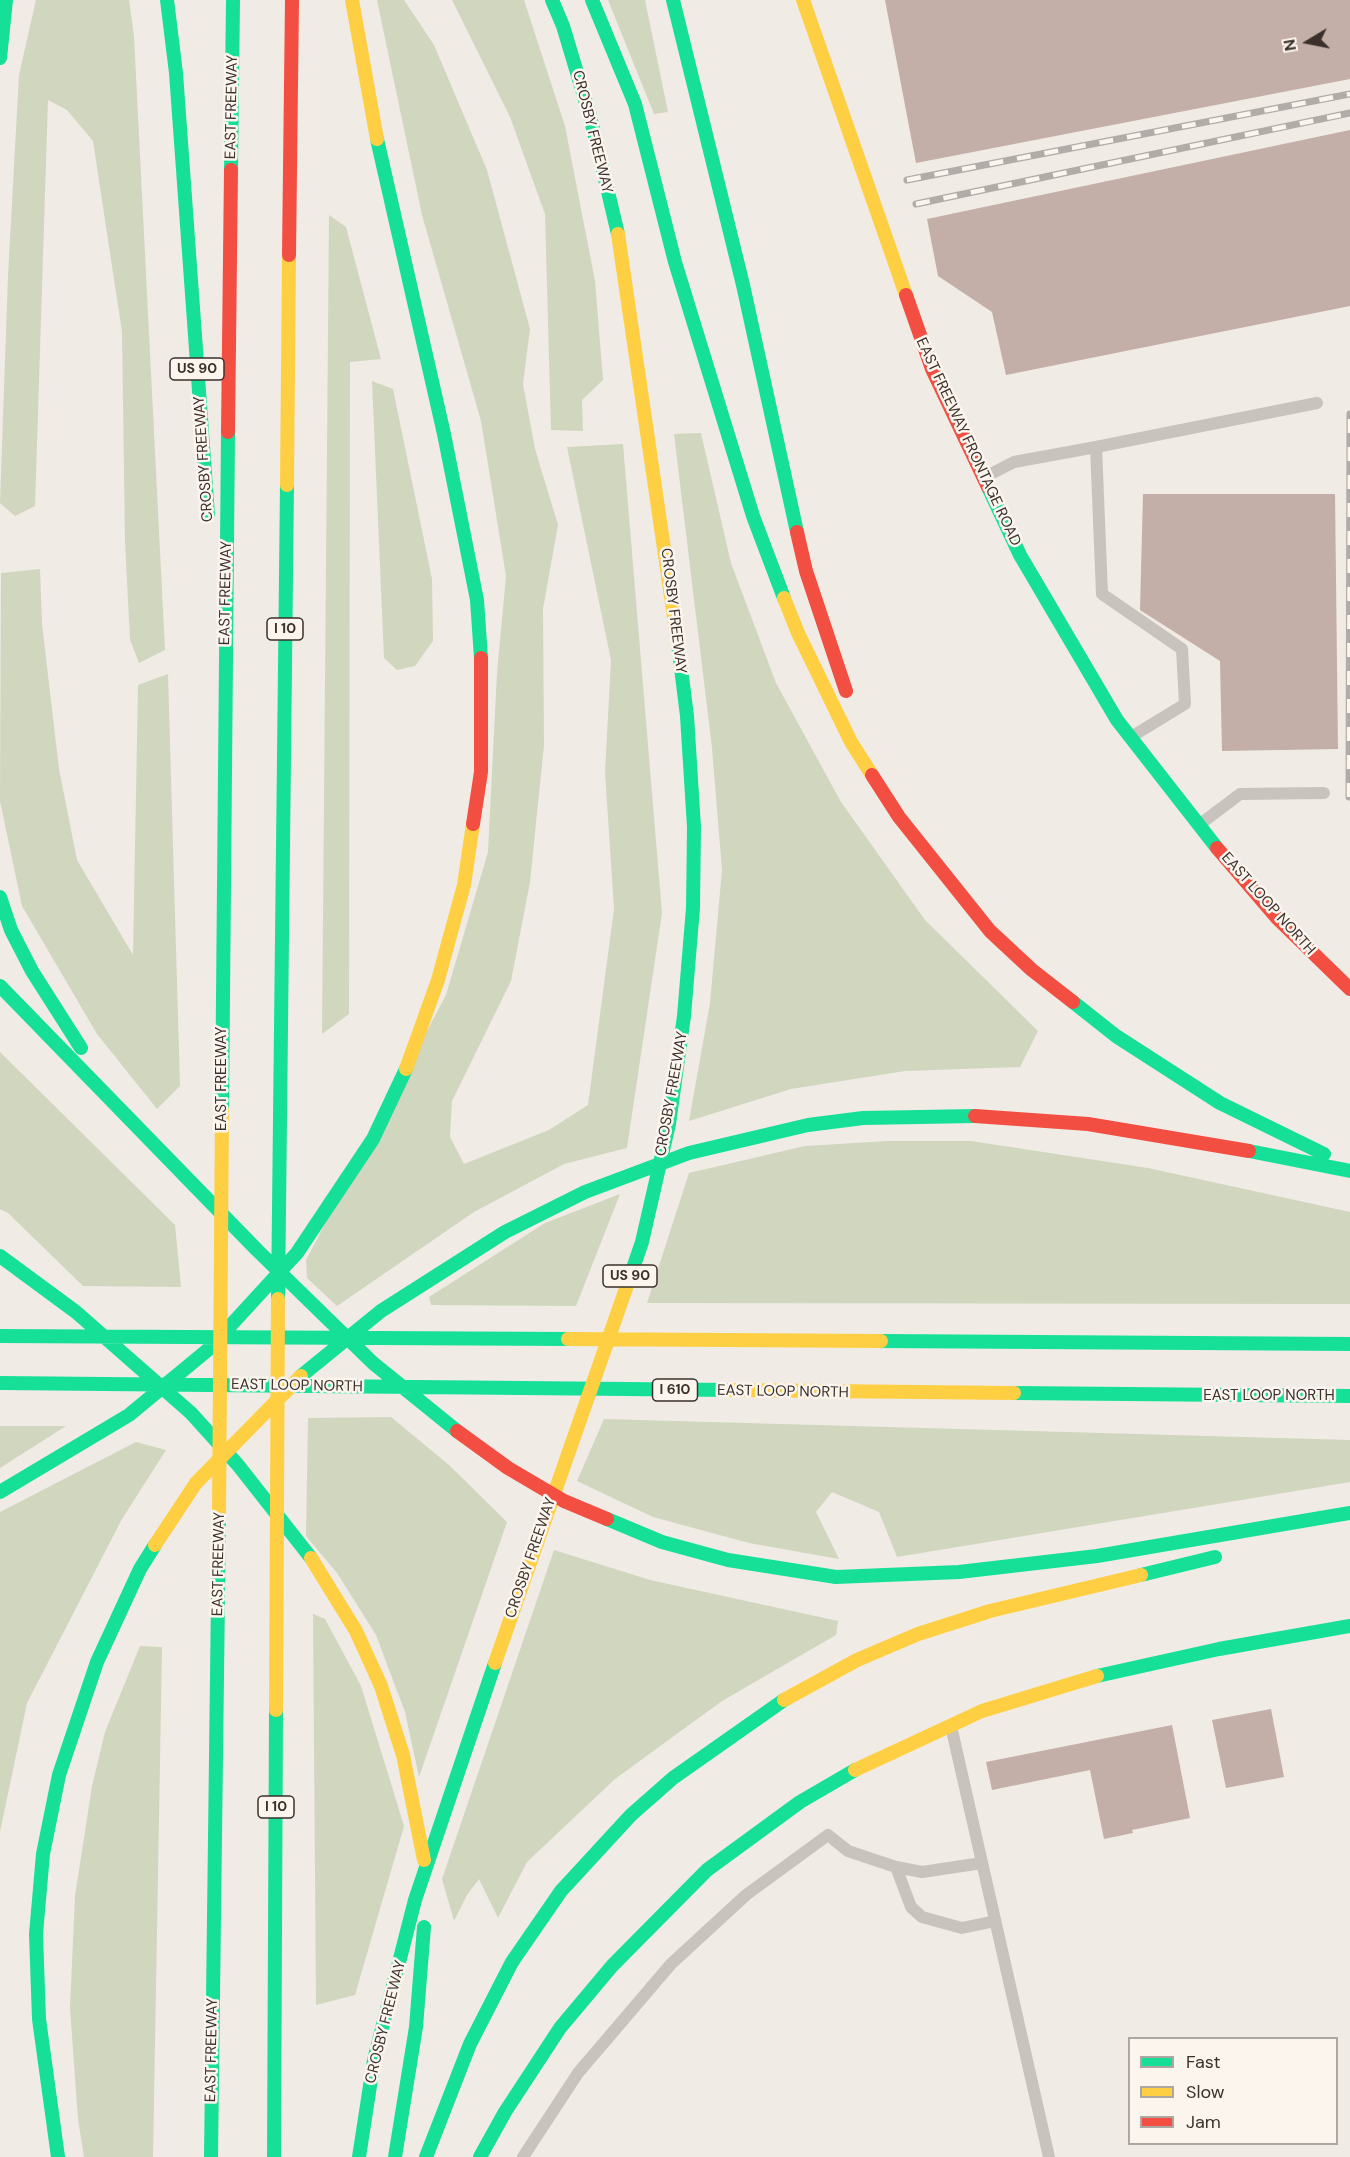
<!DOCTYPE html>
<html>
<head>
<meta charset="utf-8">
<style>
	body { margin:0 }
	#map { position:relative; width:1350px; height:2157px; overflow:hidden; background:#f0ebe5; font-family:"DM Sans",sans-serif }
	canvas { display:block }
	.legend { position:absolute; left:1128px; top:2037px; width:210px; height:108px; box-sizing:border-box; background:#fbf5ee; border:2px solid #aea6a0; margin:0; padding:8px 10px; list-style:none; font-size:18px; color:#3b302b }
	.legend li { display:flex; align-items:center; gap:12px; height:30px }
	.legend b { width:30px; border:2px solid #aea6a0 }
	.north { position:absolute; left:1278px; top:12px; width:60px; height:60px; -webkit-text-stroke:4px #fbf5ee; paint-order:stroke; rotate:260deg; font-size:16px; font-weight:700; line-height:24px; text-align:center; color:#3b302b }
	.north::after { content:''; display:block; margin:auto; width:21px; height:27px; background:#3b302b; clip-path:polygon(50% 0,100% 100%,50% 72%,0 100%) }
</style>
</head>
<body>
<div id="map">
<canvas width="1350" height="2157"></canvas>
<ul class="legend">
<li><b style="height:8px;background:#16e098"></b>Fast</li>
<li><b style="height:8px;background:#ffcf43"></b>Slow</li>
<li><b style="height:8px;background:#f24e42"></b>Jam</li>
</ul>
<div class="north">N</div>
</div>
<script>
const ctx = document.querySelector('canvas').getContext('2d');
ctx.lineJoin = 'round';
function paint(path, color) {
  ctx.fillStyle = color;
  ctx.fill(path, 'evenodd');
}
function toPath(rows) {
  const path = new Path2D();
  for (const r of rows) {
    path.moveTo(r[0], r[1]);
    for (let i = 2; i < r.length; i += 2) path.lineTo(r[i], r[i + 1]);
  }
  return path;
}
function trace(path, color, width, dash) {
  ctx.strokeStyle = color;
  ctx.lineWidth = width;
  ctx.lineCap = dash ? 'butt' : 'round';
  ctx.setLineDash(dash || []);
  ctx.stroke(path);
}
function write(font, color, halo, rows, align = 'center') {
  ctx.font = font + ' "DM Sans",sans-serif';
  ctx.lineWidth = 5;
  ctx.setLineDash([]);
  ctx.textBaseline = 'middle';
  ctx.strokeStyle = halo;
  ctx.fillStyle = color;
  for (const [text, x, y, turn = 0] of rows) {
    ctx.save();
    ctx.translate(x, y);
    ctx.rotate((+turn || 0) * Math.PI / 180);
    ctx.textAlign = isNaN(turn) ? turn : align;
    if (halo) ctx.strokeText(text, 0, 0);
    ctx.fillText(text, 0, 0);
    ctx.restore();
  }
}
paint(toPath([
	[36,0,129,0,134,36,165,650,139,663,130,640,125,541,122,332,93,141,67,110,48,100,35,506,15,516,0,503,8,276,19,75],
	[377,0,404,0,434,45,487,170,530,329,523,384,535,449,558,525,543,609,544,745,530,882,511,981,452,1101,450,1137,464,1164,549,1130,588,1105,614,909,605,772,611,660,567,447,623,444,662,913,627,1148,564,1164,474,1212,337,1306,307,1278,306,1260,446,995,488,852,497,673,506,576,481,421,422,215],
	[452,0,524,0,565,126,595,281,603,380,582,400,583,431,551,430,545,214,510,117],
	[608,0,645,0,668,112,654,114],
	[329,215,346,227,381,359,350,362,349,1014,322,1034],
	[372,381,393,389,432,579,433,641,415,666,397,670,384,658],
	[701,433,731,563,776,683,841,802,925,920,1038,1031,1020,1067,905,1071,791,1089,689,1121,710,1003,722,870,712,748,674,434],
	[40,569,42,624,59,769,77,860,133,955,138,685,168,674,180,1086,157,1109,97,1034,22,906,0,801,1,573],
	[0,1052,175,1225,181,1287,83,1286,8,1213,0,1209],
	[888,1141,971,1141,1148,1168,1350,1212,1350,1304,647,1303,689,1173,805,1146],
	[620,1194,576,1306,431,1305,429,1297,545,1223],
	[391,1417,449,1465,507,1522,419,1777,405,1712,376,1635,337,1573,306,1536,308,1418],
	[604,1419,1350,1440,1350,1482,897,1557,879,1512,832,1492,816,1512,839,1559,749,1543,653,1517,577,1481],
	[0,1426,66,1426,0,1468],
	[136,1442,166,1450,122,1519,27,1703,0,1832,0,1512],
	[554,1550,650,1580,838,1621,836,1635,722,1701,615,1779,527,1862,498,1918,479,1879,467,1895,454,1921,442,1879],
	[313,1614,325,1619,361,1686,404,1826,355,1995,316,2005],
	[140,1646,162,1647,153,2157,84,2157,78,2119,70,2008,75,1896,92,1786,105,1732]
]), '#d1d6bf');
paint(toPath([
	[885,0,1350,0,1350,79,916,163],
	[1350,130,1350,306,1006,375,992,312,938,276,927,219],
	[1143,494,1335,494,1338,749,1222,751,1220,661,1140,610],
	[1271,1709,1284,1777,1226,1788,1212,1720],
	[1172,1725,1190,1818,1132,1830,1133,1833,1104,1839,1090,1770,992,1790,986,1762]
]), '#c3afa7');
trace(toPath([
	[1096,447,1317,403],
	[983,478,1014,462,1096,447,1102,594,1182,649,1185,704,1131,737],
	[1199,825,1240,794,1324,793],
	[951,1726,1049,2157],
	[896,1867,911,1907,922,1917,962,1928,995,1921],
	[523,2157,578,2073,671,1964,746,1895,828,1835,848,1851,896,1867,922,1872,982,1863]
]), '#c9c3be', 12);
trace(toPath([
	[167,0,176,73,208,515],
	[552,0,563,26,590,116,618,234],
	[592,0,635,104,675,262,753,516,784,598],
	[673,0,743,285,797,532],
	[0,58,6,0],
	[377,139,444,434,477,600,481,658],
	[231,170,233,0],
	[988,487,1020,555,1117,720,1217,848],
	[0,897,11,930,32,971,81,1048],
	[0,986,257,1250,373,1363,457,1431],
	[1073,1002,1116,1036,1220,1103,1324,1154],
	[222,1110,228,432],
	[1249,1151,1350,1171],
	[0,1256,76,1312,191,1413,238,1465,311,1558],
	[630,1277,642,1242,669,1124,684,1016,693,908,694,827,687,716,678,644],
	[278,1299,287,485],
	[0,1336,568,1339],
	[881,1341,1350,1344],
	[301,1376,381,1311,505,1232,585,1192,689,1153,808,1125,863,1118,975,1116],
	[0,1383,730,1390],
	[1014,1393,1350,1396],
	[0,1492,129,1415,210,1348,297,1253,373,1139,406,1069],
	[607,1519,662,1542,728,1560,836,1577,959,1572,1097,1556,1350,1513],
	[1141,1575,1215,1557],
	[1097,1676,1219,1649,1350,1626],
	[58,2157,39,2019,36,1934,43,1854,59,1775,97,1662,140,1569,155,1545],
	[211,2157,219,1516],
	[274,2157,276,1710],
	[359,2157,374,2060,415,1900,495,1663],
	[395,2157,416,2027,424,1927],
	[426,2157,470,2044,512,1962,561,1891,631,1815,673,1778,784,1700],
	[480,2157,505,2112,560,2028,612,1966,707,1870,800,1802,855,1770]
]), '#16e098', 14);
trace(toPath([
	[352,0,377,139],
	[803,0,906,295],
	[618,234,678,644],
	[287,485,289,255],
	[784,598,798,633,851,742,872,775],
	[406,1069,438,980,464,885,473,824],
	[568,1339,881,1341],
	[730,1390,1014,1393],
	[219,1516,222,1110],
	[155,1545,196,1483,301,1376],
	[311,1558,356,1631,381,1686,403,1755,424,1860],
	[495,1663,630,1277],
	[784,1700,857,1660,918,1634,990,1611,1141,1575],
	[276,1710,278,1299],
	[855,1770,982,1711,1097,1676]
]), '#ffcf43', 14);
trace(toPath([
	[289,255,292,0],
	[906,295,932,369,988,487],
	[228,432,231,170],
	[797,532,806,571,846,691],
	[872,775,899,817,990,931,1032,970,1073,1002],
	[473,824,481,772,481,658],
	[1217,848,1277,918,1350,989],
	[975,1116,1088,1124,1249,1151],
	[457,1431,508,1468,564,1501,607,1519]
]), '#f24e42', 14);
const rail = toPath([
	[907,180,1350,94],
	[916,204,1350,113],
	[1349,797,1350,414]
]);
trace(rail, '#b1aca8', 7);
trace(rail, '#fbf5ee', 4.5, [14]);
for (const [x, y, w] of [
	[197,369,54],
	[285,629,36],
	[630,1276,54],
	[675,1390,45],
	[276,1807,36]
]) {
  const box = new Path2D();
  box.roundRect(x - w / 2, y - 11, w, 22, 4.5);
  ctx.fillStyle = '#fbf5ee';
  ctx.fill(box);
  trace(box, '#3b302b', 1.5);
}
write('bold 14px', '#3b302b', null, [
	["US 90",197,369],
	["I 10",285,629],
	["US 90",630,1276],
	["I 610",675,1390],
	["I 10",276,1807]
]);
write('15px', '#3b302b', '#fbf5ee', [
	["EAST FREEWAY",232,107,-89],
	["CROSBY FREEWAY",592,132,76],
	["EAST FREEWAY FRONTAGE ROAD",968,442,65],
	["CROSBY FREEWAY",204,459,-94],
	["EAST FREEWAY",226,593,-89],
	["CROSBY FREEWAY",673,611,83],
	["EAST LOOP NORTH",1268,904,48],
	["EAST FREEWAY",222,1079,-90],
	["CROSBY FREEWAY",672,1094,-80],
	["EAST LOOP NORTH",297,1386,1],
	["EAST LOOP NORTH",783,1392,1],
	["EAST LOOP NORTH",1269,1396],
	["CROSBY FREEWAY",531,1558,-71],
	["EAST FREEWAY",219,1564,-89],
	["CROSBY FREEWAY",386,2022,-76],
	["EAST FREEWAY",212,2050,-89]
]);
</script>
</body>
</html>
